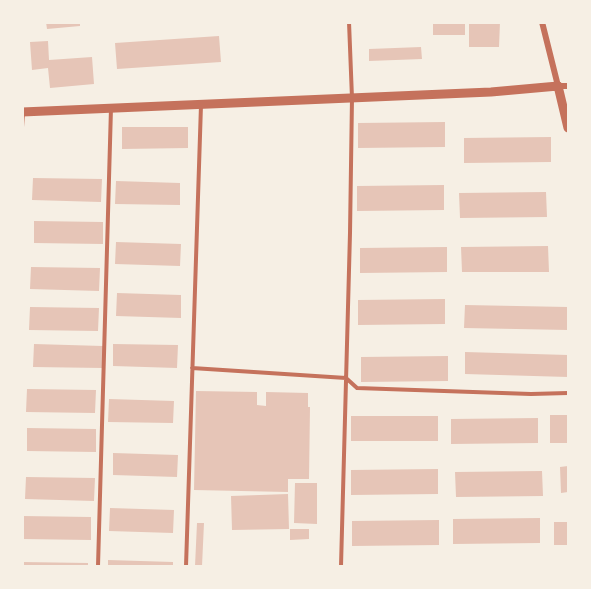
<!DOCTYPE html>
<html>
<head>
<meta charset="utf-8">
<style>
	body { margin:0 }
	#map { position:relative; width:591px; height:589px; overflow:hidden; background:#f6efe4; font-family:Overpass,sans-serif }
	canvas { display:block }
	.frame { position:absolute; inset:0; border:24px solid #f6efe4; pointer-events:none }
</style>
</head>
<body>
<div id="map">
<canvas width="591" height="589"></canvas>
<div class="frame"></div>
</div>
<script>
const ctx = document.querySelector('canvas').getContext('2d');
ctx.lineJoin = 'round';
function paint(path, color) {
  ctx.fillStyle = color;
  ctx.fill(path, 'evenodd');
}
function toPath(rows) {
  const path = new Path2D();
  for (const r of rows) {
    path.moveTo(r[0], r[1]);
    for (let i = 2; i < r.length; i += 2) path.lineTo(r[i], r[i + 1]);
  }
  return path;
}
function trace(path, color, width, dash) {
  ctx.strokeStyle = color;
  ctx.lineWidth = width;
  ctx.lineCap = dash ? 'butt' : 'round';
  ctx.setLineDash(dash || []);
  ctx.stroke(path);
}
paint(toPath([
	[46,22,80,22,80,26,47,29],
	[433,22,465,22,465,35,433,35],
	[469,22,500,22,499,47,469,47],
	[219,36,221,62,117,69,115,43],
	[48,41,49,60,92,57,94,84,50,88,48,68,32,70,30,42],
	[421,47,422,59,369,61,369,49],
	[445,122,445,147,358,148,358,123],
	[122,127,188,127,188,148,122,149],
	[551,137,551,162,464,163,464,138],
	[33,178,102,179,101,202,32,200],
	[116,181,180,183,180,205,115,204],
	[444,185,444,210,357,211,357,186],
	[546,192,547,217,460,218,459,193],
	[34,221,103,222,103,244,34,243],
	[116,242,181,244,180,266,115,264],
	[548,246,549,272,462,272,461,247],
	[447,247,447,272,360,273,360,248],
	[31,267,100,268,99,291,30,289],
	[117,293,181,295,181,318,116,316],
	[445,299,445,324,358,325,358,300],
	[465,305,568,307,568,330,464,328],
	[30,307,99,308,98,331,29,330],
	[34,344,103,346,103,368,33,367],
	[113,344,178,345,177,368,113,366],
	[465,352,568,355,568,377,465,374],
	[448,356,448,381,361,382,361,357],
	[27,389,96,390,95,413,26,412],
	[196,391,257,392,257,405,266,406,266,392,308,393,308,407,310,407,309,479,288,479,288,492,194,490],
	[109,399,174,401,173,423,108,422],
	[550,415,568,415,568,443,550,443],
	[351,416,438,416,438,441,351,441],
	[538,418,538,443,451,444,451,419],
	[27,428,96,429,96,452,27,451],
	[113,453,178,455,177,477,113,475],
	[568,466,568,492,561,493,560,467],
	[438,469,438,494,351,495,351,470],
	[542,471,543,496,456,497,455,472],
	[26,477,95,478,94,501,25,499],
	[295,483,317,483,317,524,294,523],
	[288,494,289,529,232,530,231,496],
	[110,508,174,510,173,533,109,531],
	[22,516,91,517,91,540,22,539],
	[540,518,540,543,453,544,453,519],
	[439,520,439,545,352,546,352,521],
	[554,522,568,522,568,545,554,545],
	[197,523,204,523,202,566,195,566],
	[290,529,309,529,309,539,290,540],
	[108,560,173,562,173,566,108,566],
	[22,562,88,563,88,566,22,566]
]), '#e6c5b7');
trace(toPath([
	[22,127,23,113],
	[192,368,346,378,357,388,531,394,568,393],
	[98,566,111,108],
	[186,566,201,105],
	[341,566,350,233,352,98,349,22]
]), '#c5725c', 4);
trace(toPath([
	[542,22,558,86,568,86]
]), '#c5725c', 6);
trace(toPath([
	[22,112,491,92,558,86,568,128]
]), '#c5725c', 9);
</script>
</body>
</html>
